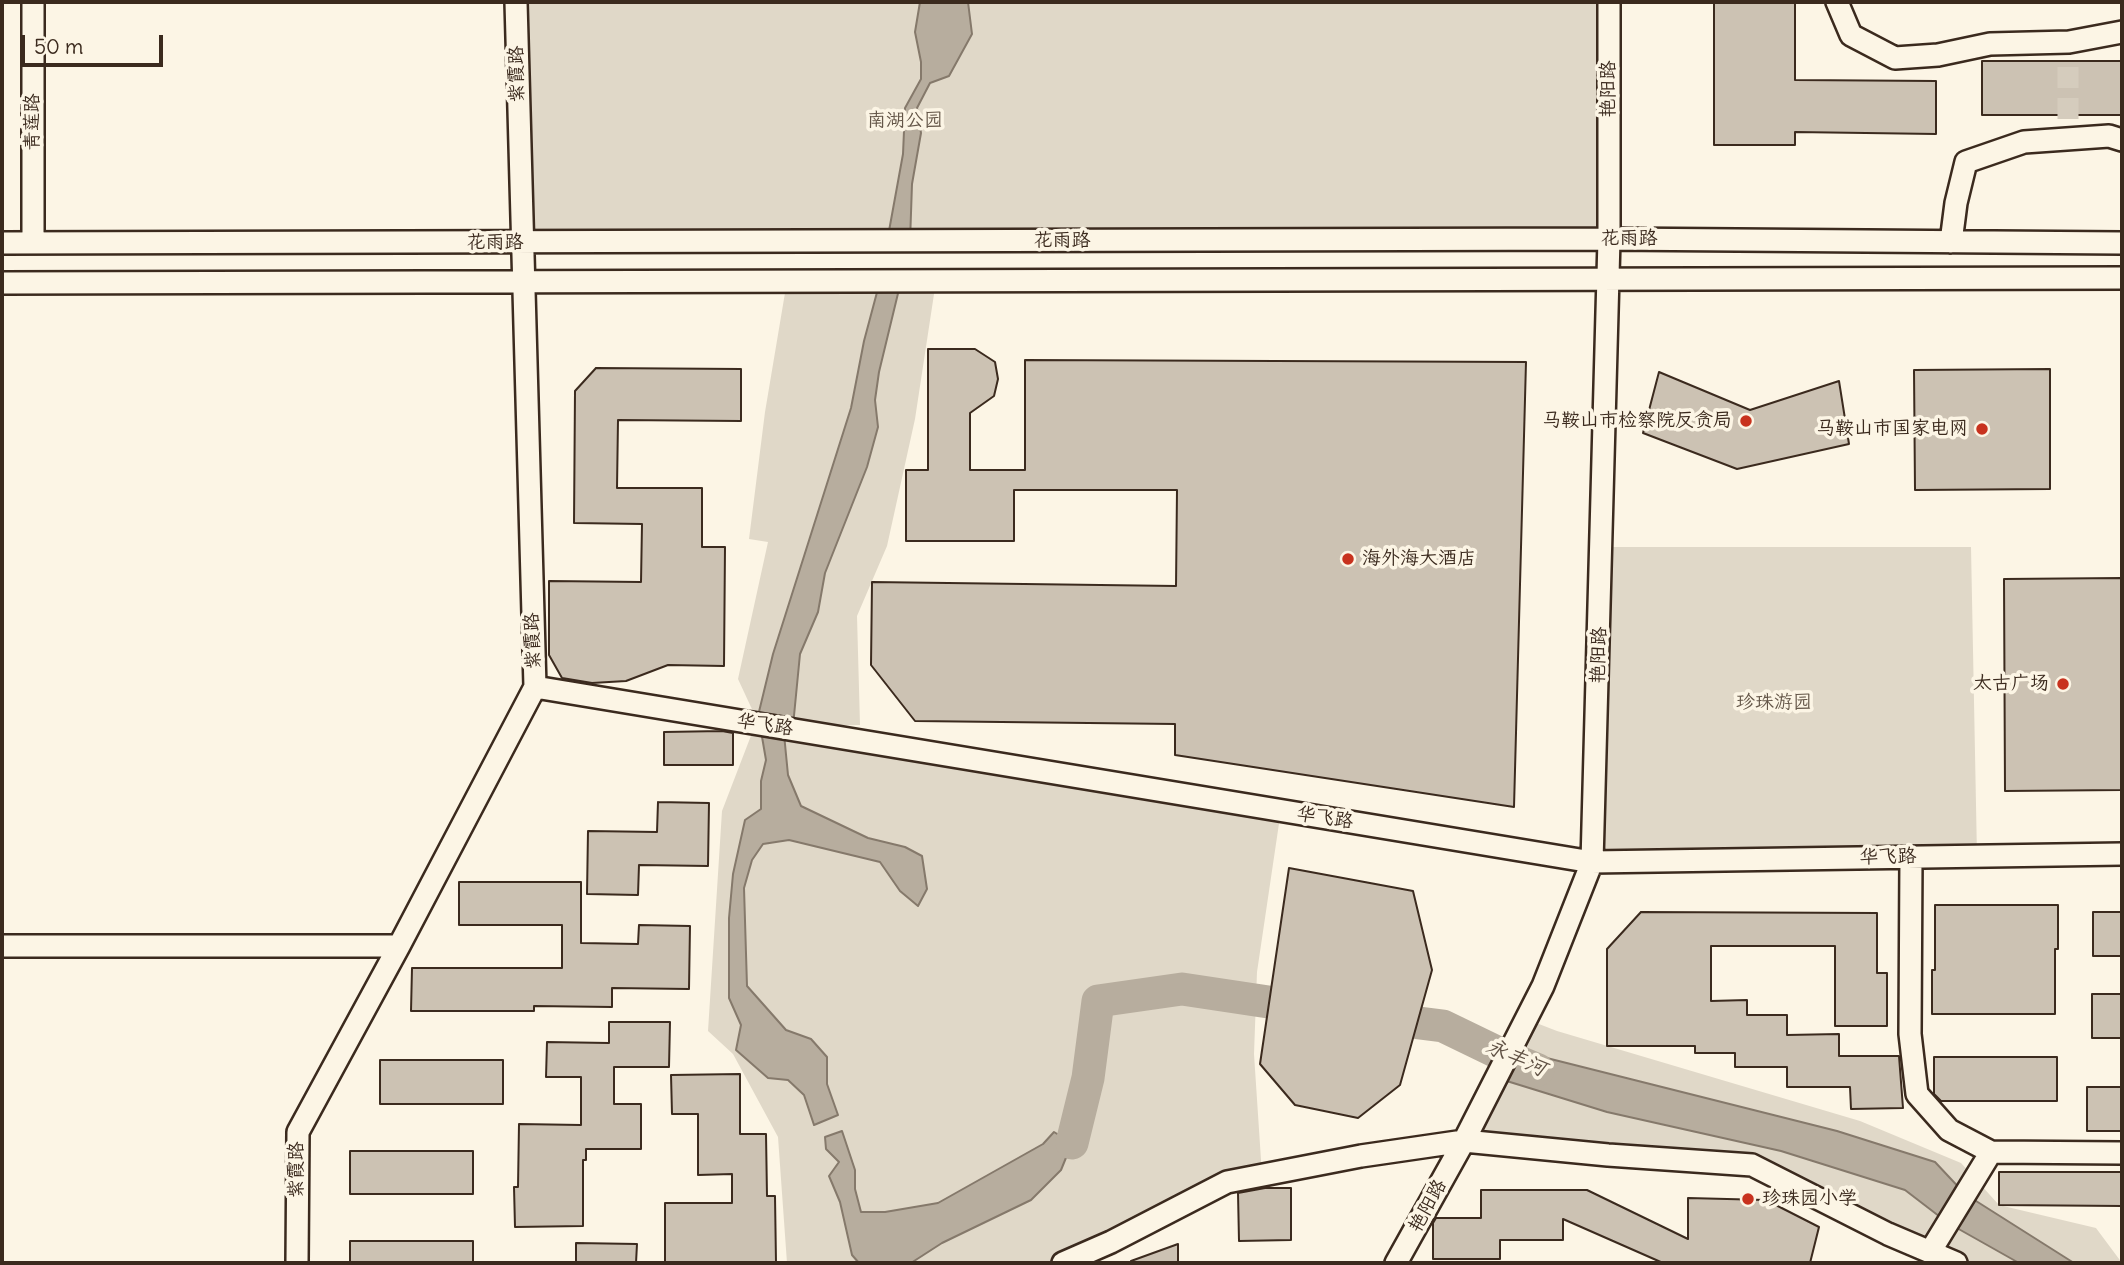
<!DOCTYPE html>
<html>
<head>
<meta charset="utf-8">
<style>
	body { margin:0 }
	#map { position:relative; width:2124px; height:1265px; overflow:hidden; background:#fcf5e5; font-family:Delius,sans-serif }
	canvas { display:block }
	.frame { position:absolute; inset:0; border:4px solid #3b2a1e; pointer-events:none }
	.scale { position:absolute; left:21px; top:35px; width:142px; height:32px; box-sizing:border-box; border:4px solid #3b2a1e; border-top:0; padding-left:9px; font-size:21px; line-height:24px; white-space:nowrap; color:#3b2a1e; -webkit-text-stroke:5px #fcf5e5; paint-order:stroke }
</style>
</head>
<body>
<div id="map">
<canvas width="2124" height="1265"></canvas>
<div class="frame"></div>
<div class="scale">50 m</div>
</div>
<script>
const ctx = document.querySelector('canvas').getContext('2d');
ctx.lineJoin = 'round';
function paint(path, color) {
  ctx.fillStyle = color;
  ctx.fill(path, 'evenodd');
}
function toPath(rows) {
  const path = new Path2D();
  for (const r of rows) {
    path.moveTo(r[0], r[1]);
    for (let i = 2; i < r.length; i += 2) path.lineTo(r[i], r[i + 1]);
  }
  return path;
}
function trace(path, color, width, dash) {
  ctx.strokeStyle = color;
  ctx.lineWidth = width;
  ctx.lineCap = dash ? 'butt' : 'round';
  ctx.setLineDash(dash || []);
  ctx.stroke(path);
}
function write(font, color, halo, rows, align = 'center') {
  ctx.font = font + ' Delius,"LXGW WenKai TC",sans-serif';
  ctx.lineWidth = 7;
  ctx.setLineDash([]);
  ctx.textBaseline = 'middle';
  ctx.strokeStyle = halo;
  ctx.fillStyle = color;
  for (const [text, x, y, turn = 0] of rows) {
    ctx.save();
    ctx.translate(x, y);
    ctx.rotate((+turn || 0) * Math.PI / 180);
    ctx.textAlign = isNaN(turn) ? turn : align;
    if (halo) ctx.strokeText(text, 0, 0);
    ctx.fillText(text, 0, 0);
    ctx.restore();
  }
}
paint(toPath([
	[516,2,1609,2,1609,239,521,243],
	[787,281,936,281,915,419,887,546,857,616,860,725,799,726,1281,810,1257,972,1254,1054,1262,1175,1063,1263,787,1263,778,1137,733,1054,708,1031,722,811,757,720,738,679,768,542,749,539,765,412],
	[1602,547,1971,547,1977,856,1592,862],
	[1526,1019,1557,1031,1860,1121,1961,1163,1999,1205,2096,1228,2122,1263,2074,1263,1965,1194,1837,1131,1511,1049],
	[1497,1078,1607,1112,1781,1151,1905,1190,1948,1223,2019,1263,1956,1263,1752,1165,1464,1141]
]), '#e0d8c8');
const water = toPath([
	[920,2,968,2,972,34,949,76,930,83,917,108,921,133,912,184,910,242,887,242,903,154,905,108,921,79,921,62,915,32,920,2],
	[880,281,901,281,879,372,875,400,878,427,867,467,825,573,818,612,800,654,793,726,757,720,773,654,851,408,864,341,880,281],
	[761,731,784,734,788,775,801,806,868,838,905,847,922,856,927,889,918,906,900,891,880,862,789,840,763,844,752,860,744,888,747,986,786,1030,811,1039,827,1057,827,1084,838,1115,814,1125,804,1095,788,1080,768,1078,736,1050,741,1025,729,998,729,918,733,874,745,820,761,809,761,781,766,760,761,731],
	[1511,1049,1837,1131,1935,1162,1965,1194,2074,1263,2019,1263,1948,1223,1905,1190,1781,1151,1607,1112,1497,1078,1511,1049],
	[842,1131,855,1170,855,1189,861,1212,885,1212,938,1203,1043,1144,1054,1132,1072,1143,1061,1170,1031,1200,942,1243,911,1263,859,1263,852,1255,840,1202,829,1176,839,1162,826,1149,825,1137,842,1131]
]);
paint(water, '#b7ad9e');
trace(water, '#85796b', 2);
trace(toPath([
	[1372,1017,1443,1026,1507,1057,1538,1070],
	[1072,1143,1088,1078,1098,1001,1182,989,1315,1009]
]), '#b7ad9e', 33);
const building = toPath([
	[1714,2,1795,2,1795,80,1936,81,1936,134,1795,132,1795,145,1714,145,1714,2],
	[1982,61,2122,61,2122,115,1982,115,1982,61],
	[928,349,975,349,995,362,998,379,994,396,970,413,970,470,1025,470,1025,360,1526,362,1514,807,1175,755,1175,724,915,721,871,665,872,582,1176,586,1177,490,1014,490,1014,541,906,541,906,470,928,470,928,349],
	[596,368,741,369,741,421,618,420,617,488,702,488,702,547,725,547,724,666,668,665,626,681,592,683,562,678,549,655,549,581,641,582,642,524,574,523,575,391,596,368],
	[2050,369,2050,489,1915,490,1914,370,2050,369],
	[1659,372,1750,410,1839,381,1849,444,1737,469,1643,433,1659,372],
	[2122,578,2122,790,2005,791,2004,579,2122,578],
	[722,731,733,733,733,765,664,765,664,732,722,731],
	[658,802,709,803,708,866,639,865,638,895,587,894,588,831,657,832,658,802],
	[1289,868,1413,891,1432,970,1400,1085,1358,1118,1295,1105,1260,1064,1289,868],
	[459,882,581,882,581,943,638,944,639,925,690,926,689,989,612,988,612,1007,534,1006,534,1011,411,1011,412,968,562,968,562,925,459,925,459,882],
	[1935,905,2058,905,2058,949,2055,949,2055,1014,1932,1014,1932,970,1935,970,1935,905],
	[1641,912,1877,913,1877,973,1887,973,1887,1026,1835,1026,1835,946,1711,946,1711,1001,1747,1000,1747,1015,1787,1015,1787,1035,1839,1034,1839,1056,1899,1056,1903,1108,1851,1109,1850,1087,1787,1087,1787,1067,1735,1067,1735,1053,1695,1053,1695,1046,1607,1046,1607,949,1641,912],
	[2093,912,2122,912,2122,956,2093,956,2093,912],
	[2092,994,2122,994,2122,1038,2092,1038,2092,994],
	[609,1022,670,1022,669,1067,614,1067,614,1104,641,1104,641,1149,586,1149,586,1160,583,1160,583,1226,515,1227,514,1187,518,1187,519,1124,581,1125,581,1077,546,1077,547,1042,609,1043,609,1022],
	[1934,1057,2057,1057,2057,1101,1941,1101,1934,1094,1934,1057],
	[380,1060,503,1060,503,1104,380,1104,380,1060],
	[740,1074,740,1134,766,1134,767,1196,775,1196,776,1263,665,1263,665,1203,732,1203,732,1174,698,1175,698,1114,672,1114,671,1075,740,1074],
	[2087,1087,2122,1087,2122,1131,2087,1131,2087,1087],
	[350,1151,473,1151,473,1194,350,1194,350,1151],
	[1999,1172,2122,1172,2122,1206,1999,1205,1999,1172],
	[1265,1188,1291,1188,1291,1240,1239,1241,1238,1193,1265,1188],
	[1481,1190,1587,1190,1688,1239,1688,1198,1766,1200,1819,1227,1810,1263,1663,1263,1563,1219,1563,1240,1500,1240,1500,1259,1433,1259,1433,1223,1436,1218,1481,1218,1481,1190],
	[350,1241,473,1241,473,1263,350,1263,350,1241],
	[576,1243,637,1244,636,1263,576,1263,576,1243],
	[1178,1244,1178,1263,1131,1263,1131,1261,1178,1244]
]);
paint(building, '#ccc2b3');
trace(building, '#3b2a1e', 2);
trace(toPath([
	[2068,119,2068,59]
]), '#d5ccbd', 21, [21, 10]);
const minor = toPath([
	[33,2,33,243],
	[1837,2,1851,35,1895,58,1938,55,1990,44,2069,42,2122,32],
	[1951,242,1956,203,1966,162,2024,142,2109,136,2122,140],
	[2,243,1609,239,2122,243],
	[2,283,2122,278],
	[535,687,1592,862,2122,854],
	[1911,857,1910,1034,1917,1094,1949,1130,1991,1152],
	[2,946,399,946],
	[1930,1252,1991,1152,2122,1153],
	[297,1263,298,1132,399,946,535,687,516,2],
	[1063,1263,1111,1242,1227,1182,1361,1156,1464,1141,1608,1155,1752,1165,1888,1234,1956,1263],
	[1396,1263,1464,1141,1543,986,1592,862,1609,239,1609,2]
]);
trace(minor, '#3b2a1e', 26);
trace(minor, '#fcf5e5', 21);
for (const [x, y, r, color] of [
	[1746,421,7,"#c8321e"],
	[1982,429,7,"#c8321e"],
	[1348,559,7,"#c8321e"],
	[2063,684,7,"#c8321e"],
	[1748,1199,7,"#c8321e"]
]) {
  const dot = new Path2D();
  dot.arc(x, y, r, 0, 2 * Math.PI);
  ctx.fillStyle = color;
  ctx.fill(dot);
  trace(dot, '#fcf5e5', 2.5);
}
write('19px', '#3b2a1e', '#fcf5e5', [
	["紫霞路",517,74,-91],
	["艳阳路",1609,89,-90],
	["青莲路",33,122,-90],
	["花雨路",1629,239],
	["花雨路",1062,241],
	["花雨路",495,243],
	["紫霞路",533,641,-92],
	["艳阳路",1599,655,-88],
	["华飞路",765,725,9],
	["华飞路",1325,818,9],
	["华飞路",1888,857,-1],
	["紫霞路",297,1170,-90],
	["艳阳路",1428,1206,-61]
]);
write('19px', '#645648', '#fcf5e5', [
	["南湖公园",905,121],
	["珍珠游园",1774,703]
]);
write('19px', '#3b2a1e', '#fcf5e5', [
	["马鞍山市检察院反贪局",1732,421],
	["马鞍山市国家电网",1968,429],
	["海外海大酒店",1362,559,"left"],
	["太古广场",2049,684],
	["珍珠园小学",1762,1199,"left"]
], 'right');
write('italic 21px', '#605144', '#fcf5e5', [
	["永丰河",1516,1058,24]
]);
</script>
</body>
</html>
